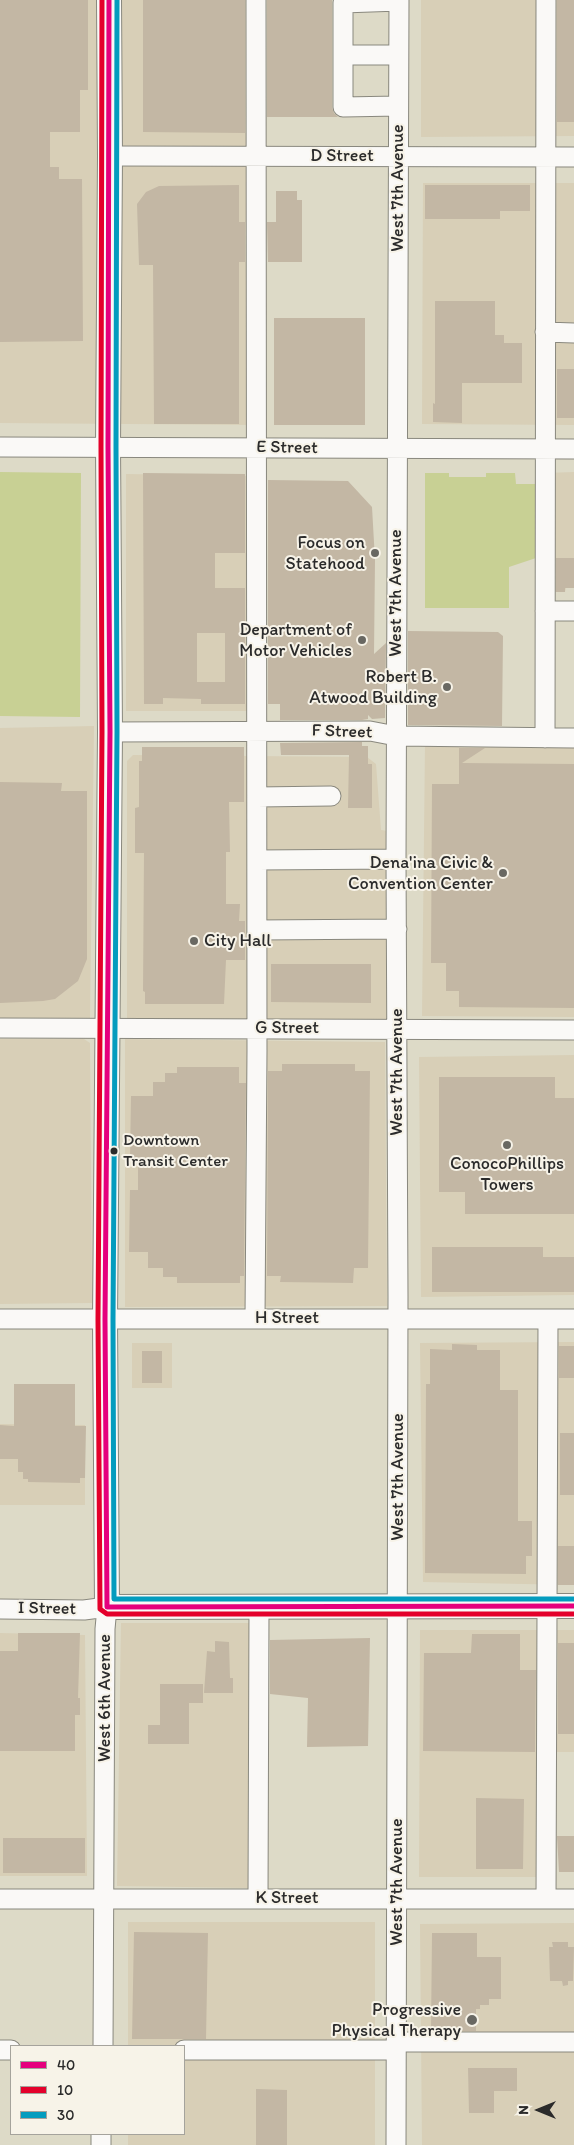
<!DOCTYPE html>
<html>
<head>
<meta charset="utf-8">
<style>
	body { margin:0 }
	#map { position:relative; width:574px; height:2145px; overflow:hidden; background:#dddac7; font-family:Itim,sans-serif }
	canvas { display:block }
	.legend { position:absolute; left:10px; top:2045px; width:175px; height:90px; box-sizing:border-box; background:#f7f3e8; border:1px solid #a5a39c; margin:0; padding:6px 9px; list-style:none; font-size:15px; color:#2b2b2b }
	.legend li { display:flex; align-items:center; gap:10px; height:25px }
	.legend b { width:25px; border:1px solid #a5a39c }
	.north { position:absolute; left:514px; top:2085px; width:50px; height:50px; -webkit-text-stroke:4px #f7f3e8; paint-order:stroke; rotate:270deg; font-size:14px; font-weight:700; line-height:20px; text-align:center; color:#2b2b2b }
	.north::after { content:''; display:block; margin:auto; width:18px; height:22px; background:#2b2b2b; clip-path:polygon(50% 0,100% 100%,50% 72%,0 100%) }
</style>
</head>
<body>
<div id="map">
<canvas width="574" height="2145"></canvas>
<ul class="legend">
<li><b style="height:6px;background:#e5007d"></b>40</li>
<li><b style="height:6px;background:#e4002b"></b>10</li>
<li><b style="height:6px;background:#049cbe"></b>30</li>
</ul>
<div class="north">N</div>
</div>
<script>
const ctx = document.querySelector('canvas').getContext('2d');
ctx.lineJoin = 'round';
function paint(path, color) {
  ctx.fillStyle = color;
  ctx.fill(path, 'evenodd');
}
function toPath(rows) {
  const path = new Path2D();
  for (const r of rows) {
    path.moveTo(r[0], r[1]);
    for (let i = 2; i < r.length; i += 2) path.lineTo(r[i], r[i + 1]);
  }
  return path;
}
function trace(path, color, width, dash) {
  ctx.strokeStyle = color;
  ctx.lineWidth = width;
  ctx.lineCap = dash ? 'butt' : 'round';
  ctx.setLineDash(dash || []);
  ctx.stroke(path);
}
function write(font, color, halo, rows, align = 'center') {
  ctx.font = font + ' Itim,sans-serif';
  ctx.lineWidth = 4;
  ctx.setLineDash([]);
  ctx.textBaseline = 'middle';
  ctx.strokeStyle = halo;
  ctx.fillStyle = color;
  for (const [text, x, y, turn = 0] of rows) {
    ctx.save();
    ctx.translate(x, y);
    ctx.rotate((+turn || 0) * Math.PI / 180);
    ctx.textAlign = isNaN(turn) ? turn : align;
    if (halo) ctx.strokeText(text, 0, 0);
    ctx.fillText(text, 0, 0);
    ctx.restore();
  }
}
paint(toPath([
	[0,0,256,0,256,425,0,423],
	[421,0,574,0,574,136,421,137],
	[423,183,574,183,574,425,422,424],
	[574,472,574,588,566,588,565,592,545,592,545,473],
	[126,474,254,476,253,711,126,711],
	[94,726,90,1019,0,1019,0,728],
	[425,744,574,747,574,1017,422,1016],
	[133,755,367,757,376,764,381,830,388,831,389,1022,127,1019,127,761],
	[0,1039,84,1039,90,1043,92,1303,0,1304],
	[125,1039,385,1042,387,1306,125,1307],
	[574,1055,574,1295,421,1297,419,1057],
	[574,1342,574,1585,423,1582,420,1343],
	[132,1343,172,1343,172,1388,132,1388],
	[0,1424,85,1425,85,1505,0,1505],
	[121,1623,254,1623,253,1888,117,1886],
	[420,1630,574,1630,574,1752,538,1752,537,1877,419,1877],
	[0,1633,85,1635,87,1876,0,1876],
	[128,1922,375,1922,375,2145,128,2145,128,2134,184,2134,184,2046,128,2046],
	[574,1923,574,2145,422,2145,420,1924]
]), '#d8cfb7');
paint(toPath([
	[0,472,81,473,80,717,0,716],
	[425,473,449,473,449,477,486,477,486,473,515,473,516,484,536,484,536,558,509,567,509,608,425,608]
]), '#c8d094');
paint(toPath([
	[0,0,88,0,88,90,80,90,80,132,50,132,50,167,59,167,59,179,82,179,83,341,0,342],
	[143,0,245,0,245,133,143,132],
	[267,0,332,0,332,107,334,113,338,117,267,117],
	[557,0,574,0,574,122,557,122],
	[239,185,239,222,245,222,245,262,239,262,239,424,154,424,153,265,139,265,137,204,146,192,159,186],
	[425,185,530,185,530,211,500,211,500,219,425,219],
	[276,191,297,191,297,200,302,200,302,262,268,262,267,222,276,222],
	[435,301,495,301,495,335,504,335,504,343,522,343,522,383,462,383,462,423,433,422,433,403,435,404],
	[274,318,365,318,365,425,274,425],
	[557,369,574,369,574,418,557,418],
	[143,473,245,474,245,553,215,553,215,588,245,588,245,704,201,704,201,699,163,698,163,704,144,704],
	[197,633,225,633,225,682,197,682],
	[268,480,348,481,372,507,375,560,374,654,386,643,385,718,372,719,368,715,368,719,362,720,280,720,280,704,268,704],
	[556,558,574,558,574,588,565,588,565,592,556,592],
	[408,631,498,632,503,636,502,726,408,725],
	[362,742,362,746,368,746,368,764,372,764,372,808,348,808,349,755,281,755,280,743],
	[142,747,244,747,244,802,229,802,230,852,226,852,226,904,240,904,239,921,245,921,245,960,226,960,224,1004,145,1004,145,992,143,991,144,853,135,853,135,808,139,807,139,761,142,761],
	[459,748,485,748,462,763,574,764,574,1008,459,1007,459,991,446,991,446,963,431,963,432,784,459,784],
	[0,782,62,783,61,791,87,791,87,959,78,981,55,999,43,1001,0,1003],
	[271,964,371,964,371,1003,271,1002],
	[282,1064,355,1064,355,1071,370,1071,368,1268,354,1268,353,1283,280,1282,281,1276,267,1276,268,1071,282,1071],
	[177,1067,239,1067,239,1083,246,1083,244,1276,240,1276,240,1283,177,1283,177,1277,163,1277,163,1268,148,1268,148,1252,129,1252,130,1190,138,1190,138,1159,130,1158,131,1096,153,1096,153,1082,165,1082,165,1073,177,1073],
	[439,1077,555,1077,555,1098,574,1098,574,1214,465,1214,465,1192,439,1192],
	[432,1247,543,1247,543,1257,574,1257,574,1292,432,1292],
	[452,1344,477,1345,477,1350,500,1350,500,1390,518,1390,518,1521,532,1521,532,1556,526,1556,526,1574,425,1573,426,1384,430,1384,430,1349,452,1350],
	[559,1346,574,1346,574,1378,559,1378],
	[142,1351,162,1351,162,1383,142,1383],
	[14,1384,75,1384,75,1426,86,1426,85,1478,80,1478,80,1483,28,1482,28,1479,23,1479,23,1472,18,1472,18,1459,0,1459,0,1425,14,1426],
	[560,1433,574,1433,574,1495,560,1495],
	[558,1546,574,1546,574,1585,558,1585],
	[18,1633,80,1633,78,1698,80,1698,80,1715,75,1715,75,1751,0,1751,0,1651,18,1651],
	[472,1634,520,1634,520,1670,536,1670,535,1752,423,1751,424,1653,471,1653],
	[370,1638,368,1746,307,1747,308,1698,270,1694,270,1640],
	[215,1641,229,1642,230,1678,233,1678,233,1693,204,1693,207,1651,215,1652],
	[558,1643,574,1643,574,1734,558,1734],
	[160,1684,203,1684,203,1703,189,1703,189,1744,148,1744,148,1725,160,1725],
	[476,1798,524,1799,523,1869,476,1869],
	[557,1836,574,1836,574,1872,559,1872],
	[3,1838,85,1838,85,1873,3,1873],
	[134,1932,208,1933,206,2039,132,2039],
	[432,1933,477,1933,477,1957,501,1957,501,1999,489,1999,489,2005,480,2005,480,2009,476,2009,476,2031,431,2031],
	[552,1942,568,1942,568,1947,574,1947,573,1981,568,1981,568,1985,563,1986,562,1981,550,1981,549,1947,553,1947],
	[468,2068,517,2068,517,2091,494,2091,494,2113,469,2113],
	[256,2089,287,2090,287,2145,256,2145]
]), '#c3b7a4');
const minor = toPath([
	[343,55,398,55],
	[398,106,343,107,343,3,399,1],
	[110,156,574,157],
	[545,332,574,333],
	[0,447,574,449],
	[545,611,574,611],
	[110,732,370,731,396,736,574,738],
	[545,738,546,0],
	[257,797,331,796],
	[257,860,396,859],
	[257,930,397,929],
	[0,1028,574,1030],
	[255,1318,257,1050,256,0],
	[0,1319,574,1319],
	[0,1609,84,1610,107,1607,105,1629,103,2046],
	[258,1898,259,1607],
	[0,1899,574,1899],
	[546,1899,548,1319],
	[396,2042,574,2042],
	[0,2050,11,2050],
	[184,2050,396,2050],
	[101,2145,101,2134],
	[396,2145,398,1296,396,859,399,0]
]);
const major = toPath([
	[109,0,110,156,108,446,110,732,105,1319,107,1607,574,1606]
]);
trace(minor, '#89887e', 21);
trace(major, '#89887e', 26);
trace(minor, '#faf9f7', 19);
trace(major, '#faf9f7', 24);
trace(toPath([
	[107,1607,105,1319,110,732,108,446,109,0],
	[107,1607,574,1606]
]), '#e5007d', 5);
trace(toPath([
	[102,0,101,446,102,732,98,1319,100,1609,107,1614,574,1614]
]), '#e4002b', 5);
trace(toPath([
	[117,0,116,446,117,732,113,1319,114,1599,574,1599]
]), '#049cbe', 5);
for (const [x, y, r, color] of [
	[375,553,5,"#696862"],
	[362,640,5,"#696862"],
	[447,687,5,"#696862"],
	[503,873,5,"#696862"],
	[194,941,5,"#696862"],
	[507,1145,5,"#696862"],
	[114,1151,4.5,"#2b2b2b"],
	[472,2020,6,"#696862"]
]) {
  const dot = new Path2D();
  dot.arc(x, y, r, 0, 2 * Math.PI);
  ctx.fillStyle = color;
  ctx.fill(dot);
  trace(dot, '#f7f3e8', 2);
}
write('17px', '#2b2b2b', '#f7f3e8', [
	["Downtown",123,1141],
	["Transit Center",123,1162]
], 'left');
write('18px', '#2b2b2b', '#f7f3e8', [
	["D Street",342,156],
	["West 7th Avenue",398,188,-90],
	["E Street",287,448,1],
	["West 7th Avenue",396,593,-90],
	["F Street",342,732,2],
	["G Street",287,1028],
	["West 7th Avenue",397,1072,-90],
	["H Street",287,1318],
	["West 7th Avenue",398,1477,-90],
	["I Street",47,1609,1],
	["West 6th Avenue",105,1698,-90],
	["West 7th Avenue",397,1882,-90],
	["K Street",287,1898]
]);
write('18px', '#2b2b2b', '#f7f3e8', [
	["Focus on",365,543],
	["Statehood",365,564],
	["Department of",352,630],
	["Motor Vehicles",352,651],
	["Robert B.",437,677],
	["Atwood Building",437,698],
	["Dena'ina Civic &",493,863],
	["Convention Center",493,884],
	["City Hall",204,941,"left"],
	["ConocoPhillips",507,1164,"center"],
	["Towers",507,1185,"center"],
	["Progressive",461,2010],
	["Physical Therapy",461,2031]
], 'right');
</script>
</body>
</html>
